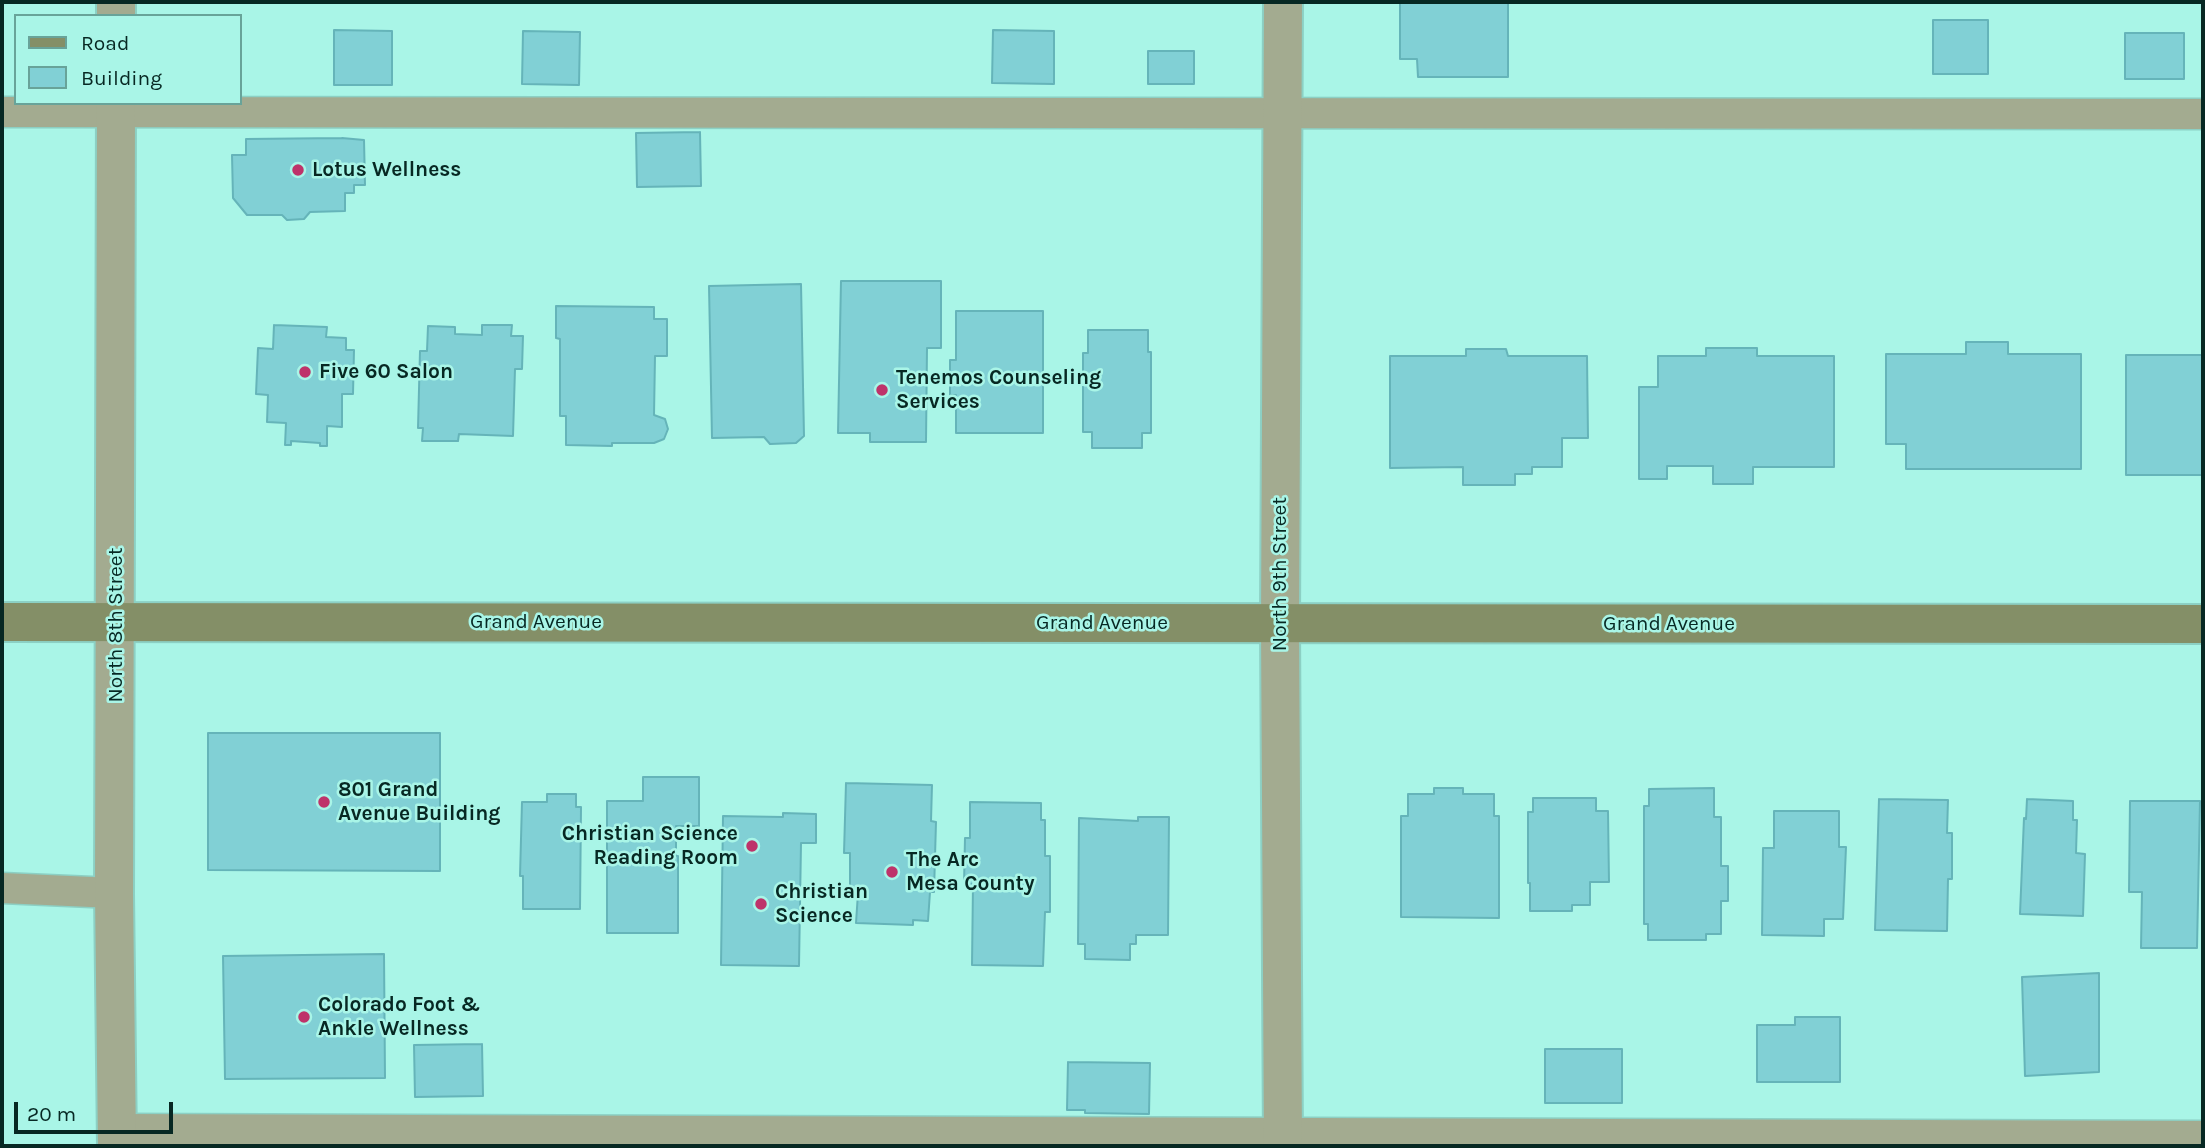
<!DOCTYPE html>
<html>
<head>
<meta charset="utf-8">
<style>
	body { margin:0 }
	#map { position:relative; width:2205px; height:1148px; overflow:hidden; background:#a9f5e7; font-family:Karla,sans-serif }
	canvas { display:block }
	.frame { position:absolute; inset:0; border:4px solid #072823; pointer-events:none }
	.legend { position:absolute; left:14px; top:14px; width:228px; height:91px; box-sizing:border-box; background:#a9f5e7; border:2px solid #68a399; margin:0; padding:9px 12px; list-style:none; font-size:21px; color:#072823 }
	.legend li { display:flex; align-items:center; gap:14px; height:35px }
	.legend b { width:35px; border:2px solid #68a399 }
	.scale { position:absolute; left:14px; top:1102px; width:159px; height:32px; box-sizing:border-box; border:4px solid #072823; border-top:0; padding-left:9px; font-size:21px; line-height:24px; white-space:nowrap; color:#072823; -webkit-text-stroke:5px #a9f5e7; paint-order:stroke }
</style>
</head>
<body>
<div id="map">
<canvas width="2205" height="1148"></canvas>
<div class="frame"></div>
<ul class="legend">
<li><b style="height:9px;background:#848f67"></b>Road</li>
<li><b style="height:19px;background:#81d0d5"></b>Building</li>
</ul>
<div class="scale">20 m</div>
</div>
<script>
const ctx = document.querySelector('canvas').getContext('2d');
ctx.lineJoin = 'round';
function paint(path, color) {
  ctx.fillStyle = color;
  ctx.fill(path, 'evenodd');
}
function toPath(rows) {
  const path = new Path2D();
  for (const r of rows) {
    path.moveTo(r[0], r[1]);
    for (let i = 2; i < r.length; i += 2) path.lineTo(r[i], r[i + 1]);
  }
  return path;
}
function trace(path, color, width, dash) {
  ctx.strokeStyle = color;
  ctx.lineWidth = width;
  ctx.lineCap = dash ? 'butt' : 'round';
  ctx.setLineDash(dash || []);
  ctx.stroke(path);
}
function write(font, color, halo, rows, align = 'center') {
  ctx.font = font + ' Karla,sans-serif';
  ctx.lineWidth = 5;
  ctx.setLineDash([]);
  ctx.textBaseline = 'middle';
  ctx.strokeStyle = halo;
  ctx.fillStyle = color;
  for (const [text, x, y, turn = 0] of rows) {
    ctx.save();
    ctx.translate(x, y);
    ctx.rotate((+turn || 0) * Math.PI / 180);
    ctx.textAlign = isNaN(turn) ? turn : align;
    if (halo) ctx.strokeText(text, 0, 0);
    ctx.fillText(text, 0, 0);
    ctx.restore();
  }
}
const building = toPath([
	[1417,2,1508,2,1508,77,1418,77,1417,59,1400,59,1400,3,1417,2],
	[1933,20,1988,20,1988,74,1933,74,1933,20],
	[334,30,392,31,392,85,334,85,334,30],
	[993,30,1054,31,1054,84,992,83,993,30],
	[523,31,580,32,579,85,522,84,523,31],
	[2125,33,2184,33,2184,79,2125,79,2125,33],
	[1148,51,1194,51,1194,84,1148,84,1148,51],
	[700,132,701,186,637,187,636,133,700,132],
	[342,138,364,140,365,185,354,185,354,193,345,193,345,211,310,212,304,219,287,220,282,215,247,215,233,198,232,155,246,155,246,139,342,138],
	[841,281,941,281,941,348,927,348,926,442,870,442,870,433,838,433,841,281],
	[801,284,804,436,796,443,770,444,764,437,712,438,709,286,801,284],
	[556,306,654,307,654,319,667,319,667,356,655,356,654,415,665,419,668,429,664,439,654,443,612,443,612,446,566,445,566,416,560,416,560,339,556,338,556,306],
	[956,311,1043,311,1043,433,956,433,956,395,950,395,950,360,956,360,956,311],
	[274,325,327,327,326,337,346,338,346,350,354,350,353,394,342,394,342,427,327,426,327,446,320,446,320,443,291,441,291,445,285,445,286,423,267,422,268,395,256,394,258,348,273,349,274,325],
	[482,325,512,325,511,336,523,336,522,369,515,369,513,436,459,434,458,441,422,441,423,428,418,428,420,351,427,351,428,326,455,327,455,334,482,335,482,325],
	[1088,330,1148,330,1148,352,1151,352,1151,433,1142,433,1142,448,1092,448,1092,432,1083,432,1083,353,1088,353,1088,330],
	[1966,342,2008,342,2008,354,2081,354,2081,469,1906,469,1906,444,1886,444,1886,354,1966,354,1966,342],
	[1706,348,1757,348,1757,356,1834,356,1834,467,1753,467,1753,484,1713,484,1713,466,1667,466,1667,479,1639,479,1639,387,1658,387,1658,356,1706,356,1706,348],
	[1466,349,1506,349,1508,356,1587,356,1588,438,1562,438,1562,467,1532,467,1532,474,1515,474,1515,485,1463,485,1463,467,1390,468,1390,356,1466,356,1466,349],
	[2126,355,2203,355,2203,475,2126,475,2126,355],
	[208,733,440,733,440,871,208,870,208,733],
	[643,777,699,777,699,826,676,826,676,856,678,856,678,933,607,933,607,801,643,801,643,777],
	[846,783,932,785,931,821,936,822,934,892,930,892,928,921,913,920,913,925,856,923,858,893,850,893,850,853,844,853,846,783],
	[1434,788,1463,788,1463,794,1494,794,1494,816,1499,816,1499,918,1401,917,1401,816,1408,816,1408,794,1434,794,1434,788],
	[1714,788,1714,817,1721,817,1721,866,1728,866,1728,901,1721,901,1721,934,1706,934,1706,940,1648,940,1648,924,1644,924,1644,806,1649,806,1649,789,1714,788],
	[547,794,576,794,576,807,581,807,580,909,523,909,523,876,520,876,522,802,547,802,547,794],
	[1533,798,1596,798,1596,811,1608,811,1609,882,1590,882,1590,905,1572,905,1572,911,1530,911,1530,883,1528,883,1528,812,1533,812,1533,798],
	[1879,799,1948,800,1947,833,1952,833,1952,879,1948,879,1947,931,1875,930,1879,799],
	[2027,799,2073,801,2073,820,2077,820,2076,853,2085,854,2083,916,2020,914,2024,818,2026,819,2027,799],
	[2130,801,2200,801,2197,948,2141,948,2142,892,2129,892,2130,801],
	[970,802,1041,803,1041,820,1045,820,1045,856,1050,856,1050,912,1045,912,1043,966,972,965,973,884,964,884,965,838,970,838,970,802],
	[1774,811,1839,811,1839,847,1846,847,1843,919,1824,919,1824,936,1762,935,1763,848,1774,848,1774,811],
	[783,813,816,814,816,843,801,843,799,966,721,965,723,816,783,817,783,813],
	[1138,817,1169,817,1168,935,1136,935,1136,944,1130,944,1130,960,1085,959,1085,944,1078,944,1079,818,1138,821,1138,817],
	[384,954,385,1078,225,1079,223,956,384,954],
	[2099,973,2099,1072,2025,1076,2022,977,2099,973],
	[1795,1017,1840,1017,1840,1082,1757,1082,1757,1025,1795,1025,1795,1017],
	[482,1044,483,1096,415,1097,414,1045,482,1044],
	[1545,1049,1622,1049,1622,1103,1545,1103,1545,1049],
	[1068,1062,1150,1063,1149,1114,1085,1113,1085,1110,1067,1110,1068,1062]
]);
paint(building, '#81d0d5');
trace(building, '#65b4b9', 2);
const lane = toPath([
	[2,112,2203,114],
	[2,888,114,893],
	[117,1129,2203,1136]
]);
const street = toPath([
	[116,16,116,2],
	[116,103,114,893,117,1146],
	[1283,1146,1280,624,1283,2]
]);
const secondary = toPath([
	[2,622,2203,624]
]);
trace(lane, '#8cd0c4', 33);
trace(street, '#8cd0c4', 42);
trace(secondary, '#8cd0c4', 42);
trace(lane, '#a3ab90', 30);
trace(street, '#a3ab90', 38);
trace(secondary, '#848f67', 38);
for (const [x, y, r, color] of [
	[298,170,7,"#be336a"],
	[305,372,7,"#be336a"],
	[882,390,7,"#be336a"],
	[324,802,7,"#be336a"],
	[752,846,7,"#be336a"],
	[892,872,7,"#be336a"],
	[761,904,7,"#be336a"],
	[304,1017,7,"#be336a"]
]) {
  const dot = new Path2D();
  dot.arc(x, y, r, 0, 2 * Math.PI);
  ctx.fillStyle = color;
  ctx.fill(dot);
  trace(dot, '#a9f5e7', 2.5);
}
write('bold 21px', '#072823', '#a9f5e7', [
	["Lotus Wellness",312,170],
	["Five 60 Salon",319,372],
	["Tenemos Counseling",896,378],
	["Services",896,402],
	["801 Grand",338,790],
	["Avenue Building",338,814],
	["Christian Science",738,834,"right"],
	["Reading Room",738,858,"right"],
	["The Arc",906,860],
	["Mesa County",906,884],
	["Christian",775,892],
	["Science",775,916],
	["Colorado Foot &",318,1005],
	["Ankle Wellness",318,1029]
], 'left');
write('21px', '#072823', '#a9f5e7', [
	["North 9th Street",1280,574,-90],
	["Grand Avenue",536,622],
	["Grand Avenue",1102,623],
	["Grand Avenue",1669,624],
	["North 8th Street",116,625,-90]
]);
</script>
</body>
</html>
